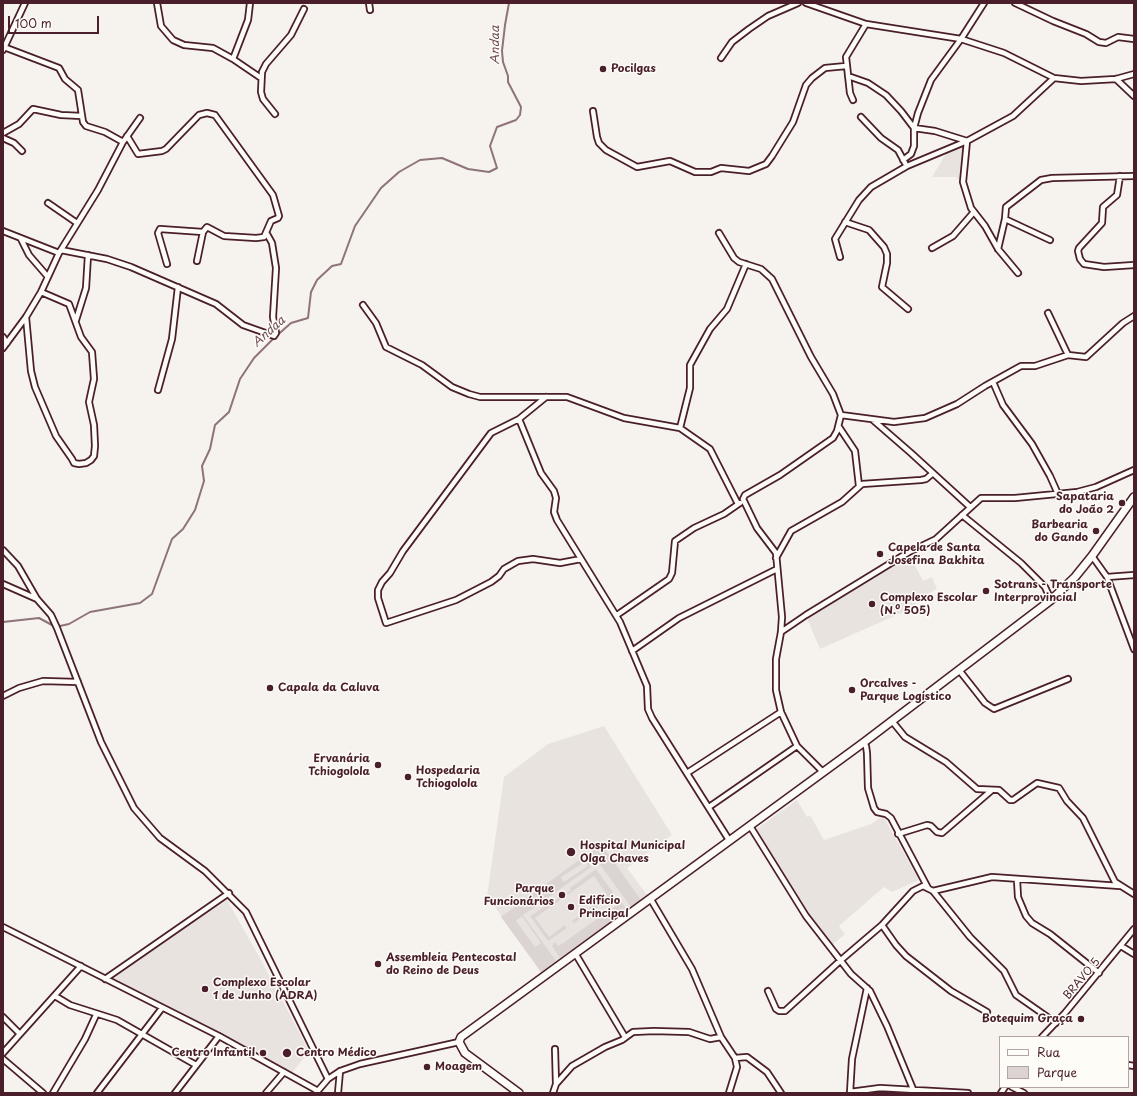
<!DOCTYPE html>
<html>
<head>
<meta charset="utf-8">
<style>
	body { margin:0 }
	#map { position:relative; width:1137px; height:1096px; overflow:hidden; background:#f6f3ef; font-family:"Playpen Sans",sans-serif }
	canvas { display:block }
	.frame { position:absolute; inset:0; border:4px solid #4a1f2b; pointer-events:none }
	.legend { position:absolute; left:999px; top:1036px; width:130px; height:52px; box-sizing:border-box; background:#fdfcf7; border:1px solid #b5a4a5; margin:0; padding:5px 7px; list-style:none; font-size:12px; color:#4a1f2b }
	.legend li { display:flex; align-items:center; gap:8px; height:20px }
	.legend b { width:20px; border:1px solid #b5a4a5 }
	.scale { position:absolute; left:8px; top:16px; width:91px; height:18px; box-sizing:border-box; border:2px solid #4a1f2b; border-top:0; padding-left:5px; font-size:12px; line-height:14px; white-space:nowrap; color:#4a1f2b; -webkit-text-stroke:3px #fdfcf7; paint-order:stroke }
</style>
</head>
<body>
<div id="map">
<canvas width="1137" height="1096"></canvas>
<div class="frame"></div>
<ul class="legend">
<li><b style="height:5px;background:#fdfcf7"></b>Rua</li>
<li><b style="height:11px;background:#dcd4d2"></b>Parque</li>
</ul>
<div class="scale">100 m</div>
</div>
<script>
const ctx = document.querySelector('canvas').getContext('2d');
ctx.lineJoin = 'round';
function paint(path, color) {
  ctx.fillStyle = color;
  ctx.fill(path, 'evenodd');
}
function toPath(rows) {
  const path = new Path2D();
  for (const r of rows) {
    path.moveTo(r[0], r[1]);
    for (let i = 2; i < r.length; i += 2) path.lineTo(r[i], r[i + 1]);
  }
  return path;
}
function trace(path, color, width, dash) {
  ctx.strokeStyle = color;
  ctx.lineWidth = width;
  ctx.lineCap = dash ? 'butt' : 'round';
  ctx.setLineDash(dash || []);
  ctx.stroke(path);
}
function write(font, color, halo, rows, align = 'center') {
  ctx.font = font + ' "Playpen Sans",sans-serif';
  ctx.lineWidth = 3;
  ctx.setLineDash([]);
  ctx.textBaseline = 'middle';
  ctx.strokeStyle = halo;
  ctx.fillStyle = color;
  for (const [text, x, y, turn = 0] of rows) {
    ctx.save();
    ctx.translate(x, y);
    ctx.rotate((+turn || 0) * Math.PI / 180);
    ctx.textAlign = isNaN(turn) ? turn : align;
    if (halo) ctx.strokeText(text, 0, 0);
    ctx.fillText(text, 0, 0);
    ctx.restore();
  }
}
paint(toPath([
	[967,141,963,182,955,177,932,177,950,147],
	[909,554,923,581,932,577,937,589,915,601,917,606,820,649,806,616],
	[604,726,672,835,627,868,647,895,541,972,487,896,504,777,548,744],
	[797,800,807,817,810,815,824,840,871,824,883,816,919,880,892,892,884,887,839,926,845,934,832,945,802,905,755,830],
	[227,900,261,960,309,1051,292,1073,111,978]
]), '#e9e3e0');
paint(toPath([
	[601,844,641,900,631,907,593,855,586,859,591,867,523,915,556,961,541,972,501,917],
	[585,862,588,866,564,882,561,877],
	[522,916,541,943,535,947,516,921],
	[596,869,614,894,574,923,572,921,607,895,594,876,535,918,549,937,565,925,567,928,548,941,530,916,571,890,570,888],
	[615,898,619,899,627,910,560,958,552,946,554,942,559,946,618,904,613,900]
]), '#dcd4d2');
trace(toPath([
	[3,622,39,618,52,625],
	[60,626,69,624,90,612,140,603,152,594,172,539,183,529,195,510,204,481,202,466,210,449,215,425,229,412,240,379,254,358,273,339,291,323,308,318,311,292,317,280,332,266,341,264,355,226,381,188,399,172,420,160,442,158,468,169,489,172,497,168,490,146,497,127,516,120,520,115,521,107,508,82,508,76,503,62,502,51,505,25,509,3]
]), '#8e7378', 2);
const street = toPath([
	[157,3,161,26,173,40,184,45,213,48,233,59,248,20,250,3],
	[369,3,370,10],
	[806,3,866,24,961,39,1004,53,1054,78],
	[1015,3,1053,21,1086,34,1099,42,1106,43,1118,37,1134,39],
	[4,47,59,68,65,79,78,90,83,122,86,126,105,132,123,142],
	[3,50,25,3],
	[721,58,732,42,749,29,768,16,798,3],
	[233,59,261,78],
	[848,76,868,83,886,95,901,111,914,128,935,131,967,141,963,182,971,208,985,226,998,249,1018,273],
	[1116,79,1134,96],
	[853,100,850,93,846,57,866,24],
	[593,111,597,137,599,143,606,150,637,167,670,161,695,172,711,172,721,168,749,171,766,164,772,156,793,122,806,85,812,78,825,68,846,66],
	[275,114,263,99,261,92,262,72,266,64,291,35,304,9],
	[861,117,881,138,898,150,905,163],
	[3,133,19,124,33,109,61,115,82,116],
	[127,136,138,154,162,151,166,149,199,115,207,113,215,115,273,195,279,216,278,218,271,221,264,237,256,238,224,236,207,227,203,232,197,261],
	[3,138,14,143,22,151],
	[903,160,911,154,914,146,914,128,918,113,931,80,961,39,984,3],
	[1120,176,1117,195,1103,207,1102,223,1079,248,1078,251,1080,259,1084,264,1104,267,1134,265],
	[48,203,77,223],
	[1005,219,1050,240],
	[845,222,869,230,884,247,887,254,887,263,882,287,908,309],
	[3,231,59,253],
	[719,233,734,258,739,262,761,269,772,279,811,357,833,394,841,415,837,431,833,438,780,475,745,495,743,499,757,528,776,553,782,617,781,632,776,659,776,690,781,712,797,746,823,772],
	[21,239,29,255,48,277],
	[932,248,953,236,973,213],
	[998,249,1005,219,1006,207,1041,180,1052,178,1134,176],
	[61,250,107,259,131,267,216,304,243,325,274,336,276,333,273,317,276,268,272,243,267,234],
	[840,257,835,239,859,200,871,187,907,166,967,141,1013,116,1054,78,1081,81,1116,79,1134,74],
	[167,264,158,233,160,229,203,232],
	[363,305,376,323,386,347,422,365,452,387,469,394,480,397,567,397,624,418,680,428,710,449,738,504],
	[1048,313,1068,355],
	[26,317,31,371,35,387,56,436,72,459,74,463,79,464,86,463,91,460,94,456,95,446,94,425,89,402,94,379,92,352,81,337,69,304,41,292],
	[76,320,86,288,88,255],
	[3,337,7,343],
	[3,348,26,317,41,292,59,253,98,190,123,142,140,118],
	[993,382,1003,405,1032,444,1050,476,1058,494],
	[158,390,172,339,178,287],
	[546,397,519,419,491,433,403,551,390,573,382,582,378,590,378,598,386,623,456,600,491,582,499,576,504,569,518,561,533,559,560,563,581,559],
	[841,415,894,422,925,418,957,404,985,386,1021,366,1035,366,1068,355,1086,357,1123,323,1134,316],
	[519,419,541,473,554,491,556,498,554,512,557,520,620,622,647,686,648,709,652,718,729,840],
	[873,420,911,453,970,507],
	[839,427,855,451,859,486],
	[680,428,690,388,690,365,710,329,727,309,746,264],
	[962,515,1021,563,1045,587,1051,600],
	[3,550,18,566,37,599,51,615,57,628,101,742,134,808,160,838,205,871,246,912,328,1079],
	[1092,556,1107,577,1134,649],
	[776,558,791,531,842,502,862,484,921,480,926,479,933,473],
	[1107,577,1134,575],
	[3,584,37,599],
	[617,615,669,579,672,573,675,541,694,528,724,514,740,503],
	[781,632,806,615,909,552,936,539,981,498,1015,498,1077,492,1096,487,1134,470],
	[632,651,679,618,777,569],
	[959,670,985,703,994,709,1068,679],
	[3,696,19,688,43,681,78,682],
	[892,721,905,737,946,762,977,789,999,790,1010,800,1013,800,1037,783,1059,788,1067,801,1083,818,1115,882,1134,894],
	[863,743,866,746,867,753,868,788,874,808,877,812,886,814,891,818,928,888],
	[687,773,781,712],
	[709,807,797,746],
	[750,826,806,916,851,974,870,991,887,1026,913,1089],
	[898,834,927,825,931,826,937,832,942,833,992,790],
	[1017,880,1018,897,1026,916,1032,923,1050,934,1099,973],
	[933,891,992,877,1120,886],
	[650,898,692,969,721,1037,735,1058,737,1067,729,1093],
	[882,925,896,945,906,956,951,991,987,1012],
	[3,927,219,1036,318,1091],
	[1121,946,1134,954],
	[575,953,625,1037],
	[105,979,229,893],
	[768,991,776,1009,779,1011,785,1011,841,960,882,925,913,891,923,886,933,891,970,937,1004,971,1016,995,1056,1023],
	[55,996,70,1005,117,1020,196,1065],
	[3,1017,20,1034],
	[1042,1037,1065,1013,1134,929],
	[3,1053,81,966],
	[735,1058,747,1057,767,1072,781,1093],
	[3,1059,43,1093],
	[1128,1065,1134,1066],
	[556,1084,572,1066,605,1047,622,1040,633,1032,654,1031,689,1032,710,1039,721,1037],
	[1012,1087,1024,1093],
	[850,1092,880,1088,968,1093],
	[53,1093,85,1039,96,1015],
	[97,1093,162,1008],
	[175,1093,219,1036],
	[266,1093,284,1072],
	[316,1093,328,1079,340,1071,360,1064,459,1042],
	[338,1093,340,1071],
	[553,1093,556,1084,555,1049],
	[850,1093,852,1059,867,988],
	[1001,1093,1005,1087]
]);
const secondary = toPath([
	[519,1093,465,1053,459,1042,461,1037,863,743,1051,600,1075,577,1092,556,1134,497]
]);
trace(street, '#4a1f2b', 8);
trace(secondary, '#4a1f2b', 10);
trace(street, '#fdfcf7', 4.5);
trace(secondary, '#fdfcf7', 7);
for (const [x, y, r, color] of [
	[603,69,4,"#4a1f2b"],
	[1122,503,4,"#4a1f2b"],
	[1096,531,4,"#4a1f2b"],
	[880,554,4,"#4a1f2b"],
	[986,591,4,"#4a1f2b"],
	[872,604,4,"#4a1f2b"],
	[270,688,4,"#4a1f2b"],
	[852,690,4,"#4a1f2b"],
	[378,765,4,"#4a1f2b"],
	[408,777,4,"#4a1f2b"],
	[571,852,5,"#4a1f2b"],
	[562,895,4,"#4a1f2b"],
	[571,907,4,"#4a1f2b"],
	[378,964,4,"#4a1f2b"],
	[205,989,4,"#4a1f2b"],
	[1081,1019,4,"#4a1f2b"],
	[263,1053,4,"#4a1f2b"],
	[287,1053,5,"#4a1f2b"],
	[427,1067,4,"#4a1f2b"]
]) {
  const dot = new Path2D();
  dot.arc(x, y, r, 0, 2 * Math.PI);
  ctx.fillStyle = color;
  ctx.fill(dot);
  trace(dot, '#fdfcf7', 1.5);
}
write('bold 11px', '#4a1f2b', '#fdfcf7', [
	["Pocilgas",611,69],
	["Sapataria",1114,497,"right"],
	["do João 2",1114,510,"right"],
	["Barbearia",1088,525,"right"],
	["do Gando",1088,538,"right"],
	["Capela de Santa",888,548],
	["Josefina Bakhita",888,561],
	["Sotrans - Transporte",994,585],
	["Interprovincial",994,598],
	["Complexo Escolar",880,598],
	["(N.º 505)",880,611],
	["Orcalves -",860,684],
	["Parque Logístico",860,697],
	["Capala da Caluva",278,688],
	["Ervanária",370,759,"right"],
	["Tchiogolola",370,772,"right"],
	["Hospedaria",416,771],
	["Tchiogolola",416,784],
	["Hospital Municipal",580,846],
	["Olga Chaves",580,859],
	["Parque",554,889,"right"],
	["Funcionários",554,902,"right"],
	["Edifício",579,901],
	["Principal",579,914],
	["Assembleia Pentecostal",386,958],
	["do Reino de Deus",386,971],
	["Complexo Escolar",213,983],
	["1 de Junho (ADRA)",213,996],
	["Botequim Graça",1073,1019,"right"],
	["Centro Infantil",255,1053,"right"],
	["Centro Médico",296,1053],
	["Moagem",435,1067]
], 'left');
write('11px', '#4a1f2b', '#fdfcf7', [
	["BRAVO 5",1082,979,-50]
]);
write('italic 12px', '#725058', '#fdfcf7', [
	["Andaa",496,45,-90],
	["Andaa",269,332,-42]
]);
</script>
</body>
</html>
